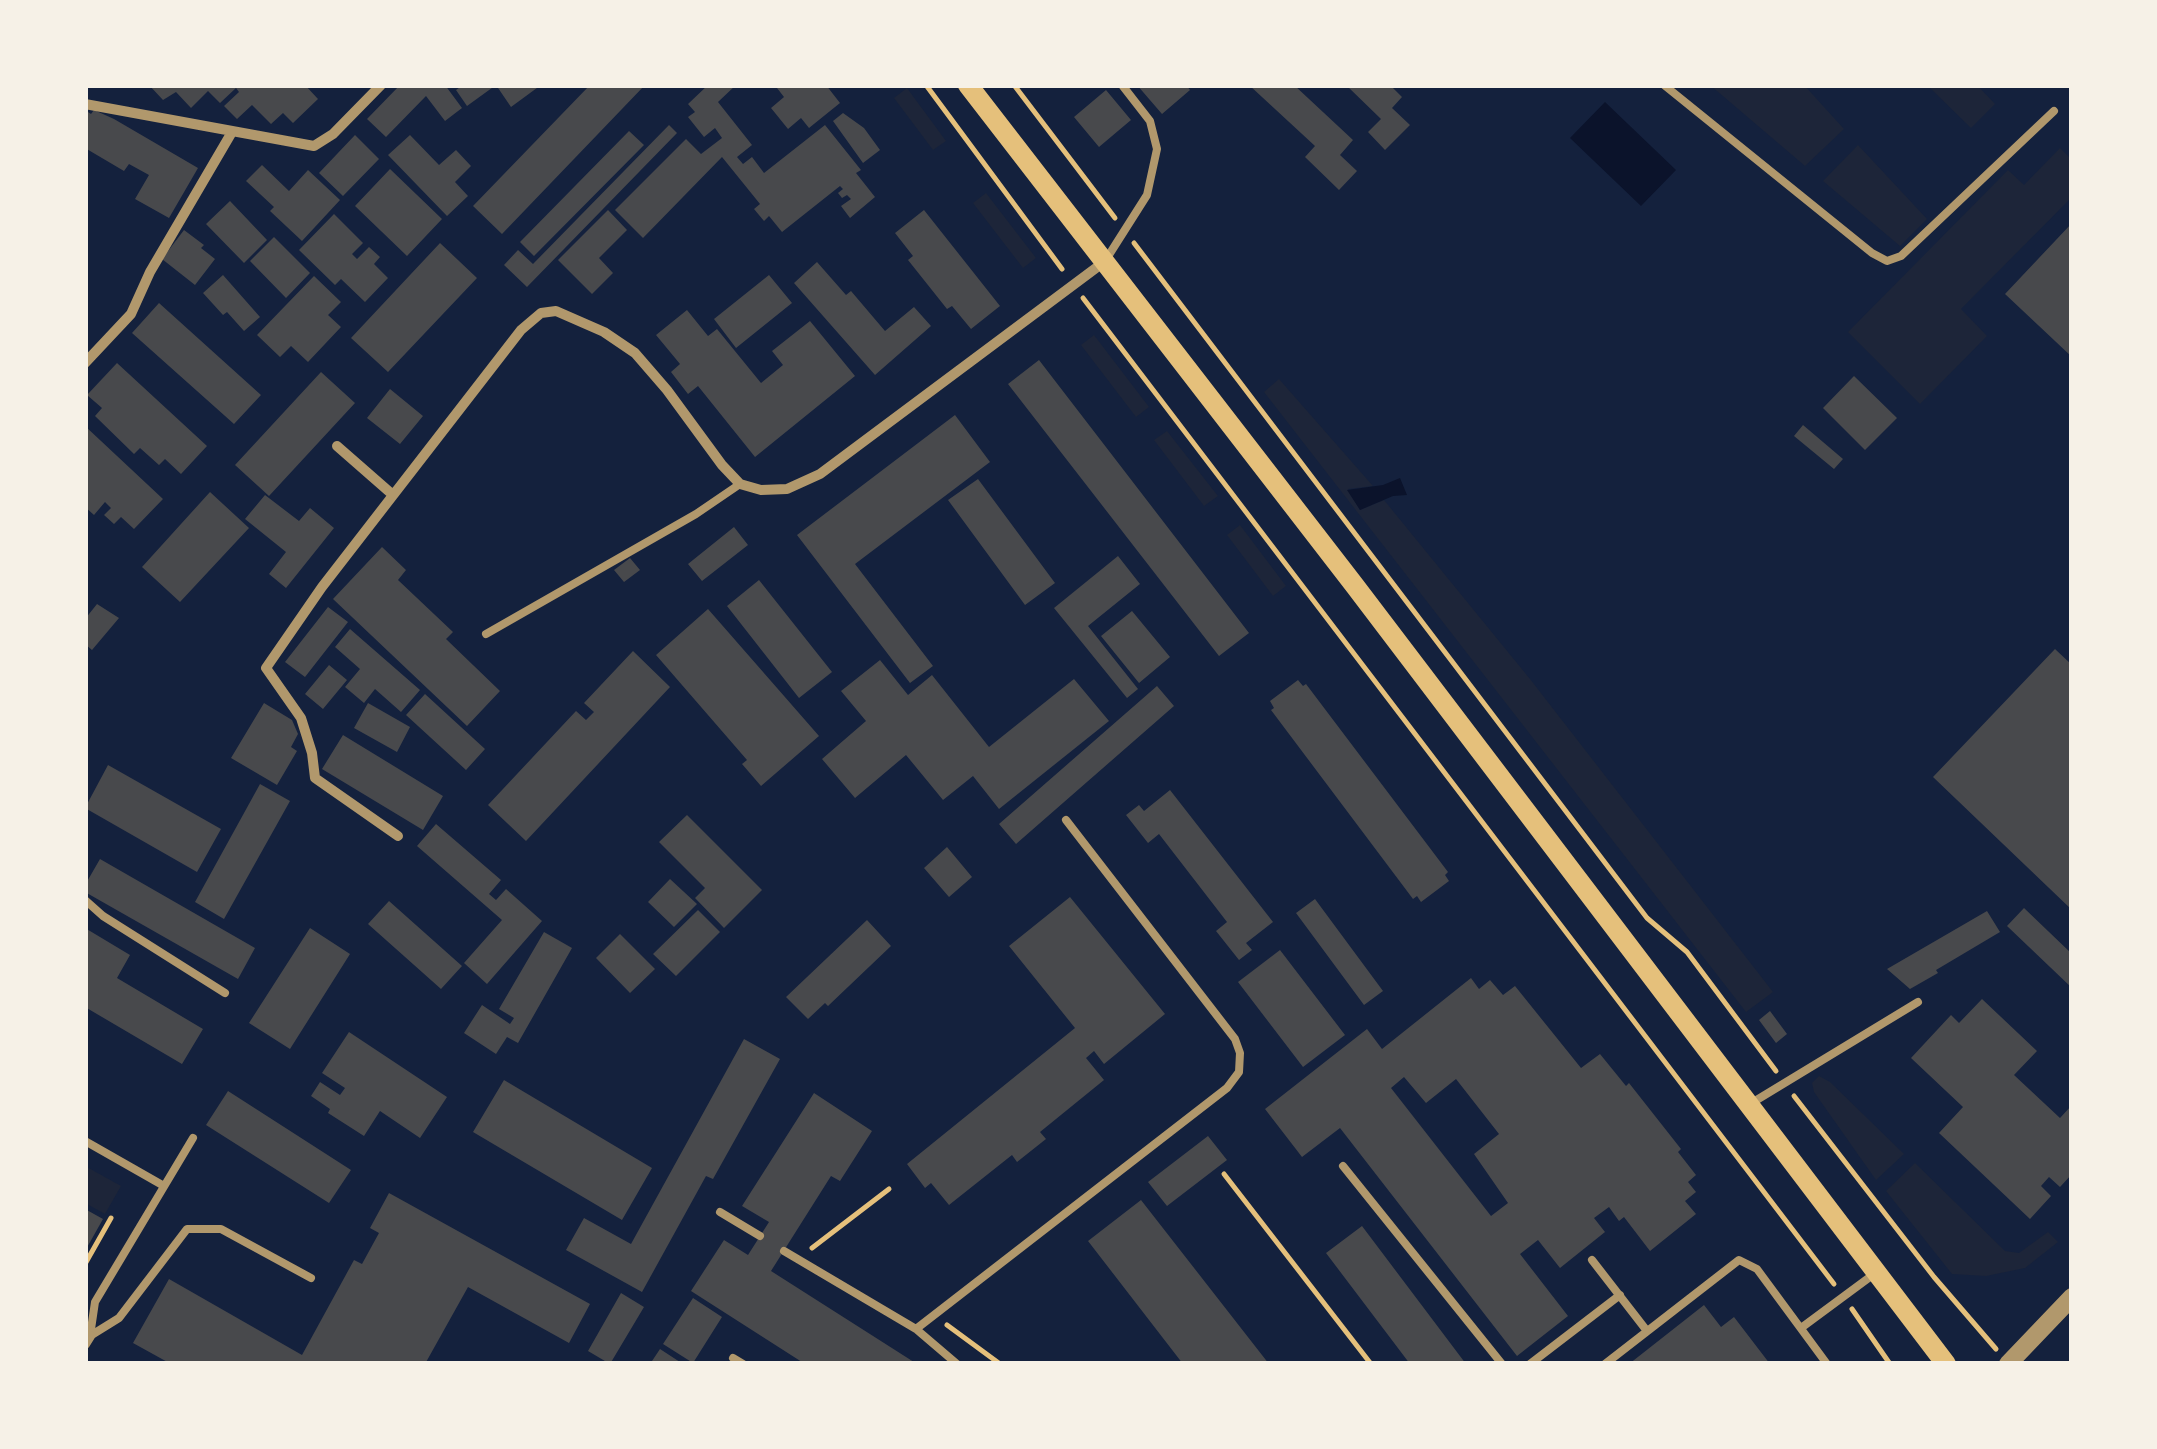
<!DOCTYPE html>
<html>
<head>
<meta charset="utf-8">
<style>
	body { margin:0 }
	#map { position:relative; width:2157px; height:1449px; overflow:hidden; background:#14213d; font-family:"Open Sans",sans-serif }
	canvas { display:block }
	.frame { position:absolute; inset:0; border:88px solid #f6f1e7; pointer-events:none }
</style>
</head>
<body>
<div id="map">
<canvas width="2157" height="1449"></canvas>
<div class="frame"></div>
</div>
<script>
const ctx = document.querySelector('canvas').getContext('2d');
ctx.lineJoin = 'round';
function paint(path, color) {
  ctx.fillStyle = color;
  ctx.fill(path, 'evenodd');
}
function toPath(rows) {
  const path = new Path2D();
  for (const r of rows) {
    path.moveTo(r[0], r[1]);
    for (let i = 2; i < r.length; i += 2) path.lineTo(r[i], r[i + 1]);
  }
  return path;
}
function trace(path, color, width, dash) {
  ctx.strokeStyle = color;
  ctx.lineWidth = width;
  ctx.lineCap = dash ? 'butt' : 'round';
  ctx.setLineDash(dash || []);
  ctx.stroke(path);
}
paint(toPath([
	[1710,85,1804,85,1844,129,1805,166],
	[1927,85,1977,85,1995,104,1971,128],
	[907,88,946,141,933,150,894,98],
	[1858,145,1927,219,1900,246,1823,181],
	[2060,148,2072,160,2072,197,1961,309,1987,336,1920,404,1848,332,2008,170,2024,185],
	[986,193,1036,258,1023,268,973,203],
	[1094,335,1149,407,1136,417,1081,345],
	[1279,379,1373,486,1348,489,1360,510,1384,500,1530,679,1773,992,1746,1012,1264,392],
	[1167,431,1218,496,1204,506,1154,440],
	[1240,525,1286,586,1273,596,1227,535],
	[1819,1076,1830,1082,1904,1154,1876,1180,1814,1092,1812,1083],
	[1915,1163,2005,1251,2019,1253,2048,1232,2058,1242,2025,1268,1986,1276,1952,1274,1886,1191],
	[85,1166,121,1186,105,1214,85,1203]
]), '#1d2539');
paint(toPath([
	[1605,102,1676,170,1641,206,1570,138],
	[1400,478,1407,495,1393,496,1360,510,1347,490,1383,485]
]), '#0b132b');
paint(toPath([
	[149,85,305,85,318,99,293,123,283,113,271,124,252,105,237,119,224,106,239,92,236,88,220,103,208,91,191,108,176,92,163,100],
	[400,85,445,85,462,108,445,121,426,96,386,137,367,119],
	[463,85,541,85,511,107,496,85,467,106,456,90],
	[590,85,645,85,502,234,473,206],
	[708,85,736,85,718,102,752,145,737,157,743,164,752,157,764,173,825,125,861,170,856,173,875,197,850,218,841,206,851,199,847,195,842,198,838,193,843,189,840,186,782,232,769,216,764,221,754,209,760,204,722,157,643,238,615,210,686,139,701,154,722,138,715,128,704,137,688,117,695,112,688,104],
	[780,85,826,85,840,103,809,128,801,118,788,129,771,108,784,97,777,88],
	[1137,85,1186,85,1190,90,1162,114],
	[1249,85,1294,85,1353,140,1340,155,1357,171,1339,190,1305,157,1315,146],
	[1346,85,1390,85,1402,97,1392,108,1410,125,1385,150,1368,132,1381,119],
	[1106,90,1131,120,1099,147,1074,117],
	[85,110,91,114,94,110,114,119,198,168,169,218,135,199,149,175,129,164,124,171,85,148],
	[843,113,864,128,880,150,863,163,833,121],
	[669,125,677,133,527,287,504,265,518,250,533,264],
	[629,131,644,145,534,256,520,242],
	[355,135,379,159,343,196,319,173],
	[410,135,439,165,456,150,471,166,455,182,468,196,447,216,388,155],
	[262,165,289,191,308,170,340,200,302,241,270,211,274,207,246,181],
	[390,169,442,219,407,256,355,206],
	[230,201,267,240,244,263,206,224],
	[608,210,627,230,599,258,613,273,592,294,558,260],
	[924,210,1000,306,971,329,952,306,947,309,908,260,913,256,895,233],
	[334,214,363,243,352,254,357,259,369,247,380,257,374,264,388,278,365,302,341,279,335,285,299,250],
	[2072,223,2072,357,2005,294],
	[184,230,204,245,201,248,215,259,195,285,162,259],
	[274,237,310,273,286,298,250,261],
	[440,243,477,278,388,372,351,338],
	[817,262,846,295,851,291,885,331,914,307,931,326,875,375,794,283],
	[223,275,260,317,244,331,227,312,223,315,203,293],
	[769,275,792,303,736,348,714,319],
	[314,276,341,302,328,315,341,327,308,362,291,346,280,357,257,335],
	[159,303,261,395,234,424,132,333],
	[687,310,708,336,717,329,761,383,783,365,772,351,810,321,855,376,755,457,698,386,688,394,671,372,680,364,656,335],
	[1039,360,1249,633,1219,656,1008,384],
	[117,363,207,446,181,474,165,459,159,465,140,448,134,454,95,416,102,408,87,395],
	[321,372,355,403,269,496,235,465],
	[1854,376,1897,418,1865,450,1823,408],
	[390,389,423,416,400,444,367,418],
	[955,415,990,462,855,564,933,666,910,683,797,535],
	[1803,425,1843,459,1834,469,1794,436],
	[85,426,163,499,134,529,121,517,114,524,104,515,111,508,105,502,94,515,85,507,88,486],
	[978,479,1055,583,1025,605,948,500],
	[210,492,249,528,180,602,142,567],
	[265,495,299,521,310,508,334,528,286,588,269,574,286,552,245,519],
	[734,527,748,545,702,581,688,564],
	[382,547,406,570,398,580,453,632,446,639,500,691,467,726,333,599],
	[1118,556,1140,584,1088,626,1138,689,1127,698,1054,608],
	[630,558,640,570,624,582,614,570],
	[759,580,832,672,799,698,727,606],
	[97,604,119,618,92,650,85,644,85,619],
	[328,607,348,622,305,677,285,662],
	[708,609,819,736,761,786,742,764,747,760,656,655],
	[1132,611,1170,657,1139,683,1101,636],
	[350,629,420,690,401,712,375,689,364,703,345,687,360,669,335,647],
	[2055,649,2072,665,2072,910,1933,777],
	[633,651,670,687,526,841,488,805,576,711,586,720,594,712,584,703],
	[880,660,908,695,932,675,989,747,1074,679,1109,721,999,809,973,776,943,800,906,755,855,798,822,759,866,721,841,691],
	[329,665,347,680,323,709,305,694],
	[1298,680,1303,686,1306,684,1448,872,1445,875,1449,881,1421,902,1417,896,1413,899,1271,710,1274,708,1270,701],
	[1157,686,1174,706,1016,844,999,824],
	[425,694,485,749,466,770,406,715],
	[264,703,292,720,298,734,291,747,297,751,277,785,231,758],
	[368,703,410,727,397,752,354,728],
	[343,735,443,796,423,830,322,769],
	[108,765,221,829,197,872,85,808],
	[260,784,290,801,224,919,195,902],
	[1170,790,1273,922,1246,943,1252,950,1239,960,1216,931,1227,922,1159,834,1148,843,1126,815,1139,805,1144,811],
	[687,815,762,890,724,928,695,898,705,888,659,842],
	[436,824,501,880,489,894,496,900,506,889,542,921,487,984,464,963,502,920,417,846],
	[947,847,972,877,949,897,924,868],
	[100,859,255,948,238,979,85,892,85,885],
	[670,879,697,904,674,927,648,902],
	[1070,897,1165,1014,1104,1064,1094,1051,1086,1058,1104,1080,1040,1132,1046,1139,1017,1162,1012,1155,949,1205,931,1183,925,1188,907,1164,1075,1028,1009,946],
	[1315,899,1383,991,1364,1005,1296,913],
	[389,901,462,966,441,989,368,924],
	[2024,908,2072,954,2072,988,2007,926],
	[698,910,720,932,676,976,653,954],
	[1987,911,2000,932,1936,970,1938,973,1910,989,1887,969],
	[867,920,891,946,828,1006,825,1003,808,1019,786,997],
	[85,928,130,955,117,978,203,1029,182,1064,85,1007],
	[310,928,350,954,290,1049,249,1023],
	[544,932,572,948,518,1043,507,1037,496,1054,464,1033,482,1005,510,1024,514,1018,499,1009],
	[620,934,655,969,630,993,596,958],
	[1280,950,1345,1035,1303,1067,1238,982],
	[1471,978,1479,989,1490,980,1503,995,1515,986,1581,1068,1600,1054,1626,1086,1629,1083,1681,1149,1678,1152,1696,1175,1688,1182,1696,1192,1685,1201,1696,1214,1650,1251,1624,1217,1619,1221,1609,1207,1594,1218,1605,1232,1560,1268,1538,1240,1520,1254,1568,1316,1517,1356,1340,1128,1302,1157,1265,1109,1367,1029,1382,1049],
	[1404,1077,1426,1103,1456,1079,1499,1134,1474,1154,1508,1203,1491,1216,1391,1088],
	[1982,999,2037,1051,2014,1075,2060,1118,2072,1105,2072,1174,2060,1187,2049,1177,2041,1186,2051,1196,2030,1219,1939,1133,1963,1107,1911,1058,1951,1015,1959,1023],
	[1770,1011,1787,1034,1776,1043,1759,1020],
	[349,1032,447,1097,420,1138,380,1111,364,1136,328,1113,330,1109,311,1096,320,1082,340,1095,345,1088,322,1073],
	[744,1039,780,1059,713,1179,706,1176,642,1292,566,1250,584,1218,631,1244],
	[504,1080,652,1168,622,1220,473,1132],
	[228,1091,351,1170,329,1203,206,1125],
	[814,1093,872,1131,840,1181,831,1176,771,1271,917,1364,805,1364,691,1291,724,1240,748,1255,769,1222,742,1206],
	[1208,1136,1227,1160,1167,1206,1148,1182],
	[389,1193,590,1304,569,1343,468,1287,425,1364,171,1364,133,1343,169,1279,302,1355,354,1260,362,1264,379,1233,370,1228],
	[1141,1200,1269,1364,1183,1364,1088,1241],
	[85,1209,103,1219,85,1251],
	[1362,1226,1466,1364,1410,1364,1326,1253],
	[621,1293,644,1307,610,1364,588,1351],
	[693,1298,722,1317,693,1363,663,1344],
	[1704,1305,1721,1327,1734,1317,1770,1364,1629,1364],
	[660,1349,683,1364,650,1364]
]), '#48494c');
trace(toPath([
	[926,85,1062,269],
	[1014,85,1115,218],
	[1134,243,1647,918,1687,952,1776,1071],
	[1083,298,1834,1284],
	[1794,1096,1934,1277,1996,1349],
	[1224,1174,1371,1364],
	[812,1248,889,1189],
	[85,1264,111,1218],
	[1852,1309,1890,1364],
	[947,1325,1000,1364]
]), '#e5c07b', 5);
trace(toPath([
	[1664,85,1872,253,1887,261,1901,256,2054,111],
	[1107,258,1147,195,1157,149,1150,121,1122,85],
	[486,634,696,514,740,484],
	[85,900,103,916,225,993],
	[1750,1104,1918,1002],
	[85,1141,164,1186],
	[1343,1166,1502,1364],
	[720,1212,760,1236],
	[784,1251,916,1329,957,1364],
	[1592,1260,1647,1331],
	[1801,1328,1874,1274],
	[916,1329,1227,1088,1239,1072,1240,1053,1235,1039,1066,820],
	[90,1336,119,1318,187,1229,221,1229,311,1278],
	[90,1336,95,1302,193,1138],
	[733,1358,743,1364],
	[1530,1364,1620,1295],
	[1605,1364,1739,1260,1757,1269,1827,1364]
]), '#b1986c', 8);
trace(toPath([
	[85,104,314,146,333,134,381,85],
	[85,363,131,314,150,272,232,132],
	[337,446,393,495],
	[398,836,315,778,312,753,301,718,266,668,322,587,521,330,541,313,556,311,604,332,635,353,667,390,722,465,740,484,761,490,787,489,820,474,1104,262],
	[85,1344,90,1336]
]), '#b1986c', 10);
trace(toPath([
	[2008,1364,2072,1297]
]), '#b1986c', 18);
trace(toPath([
	[968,85,1355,586,1946,1364]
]), '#e5c07b', 20);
</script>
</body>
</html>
